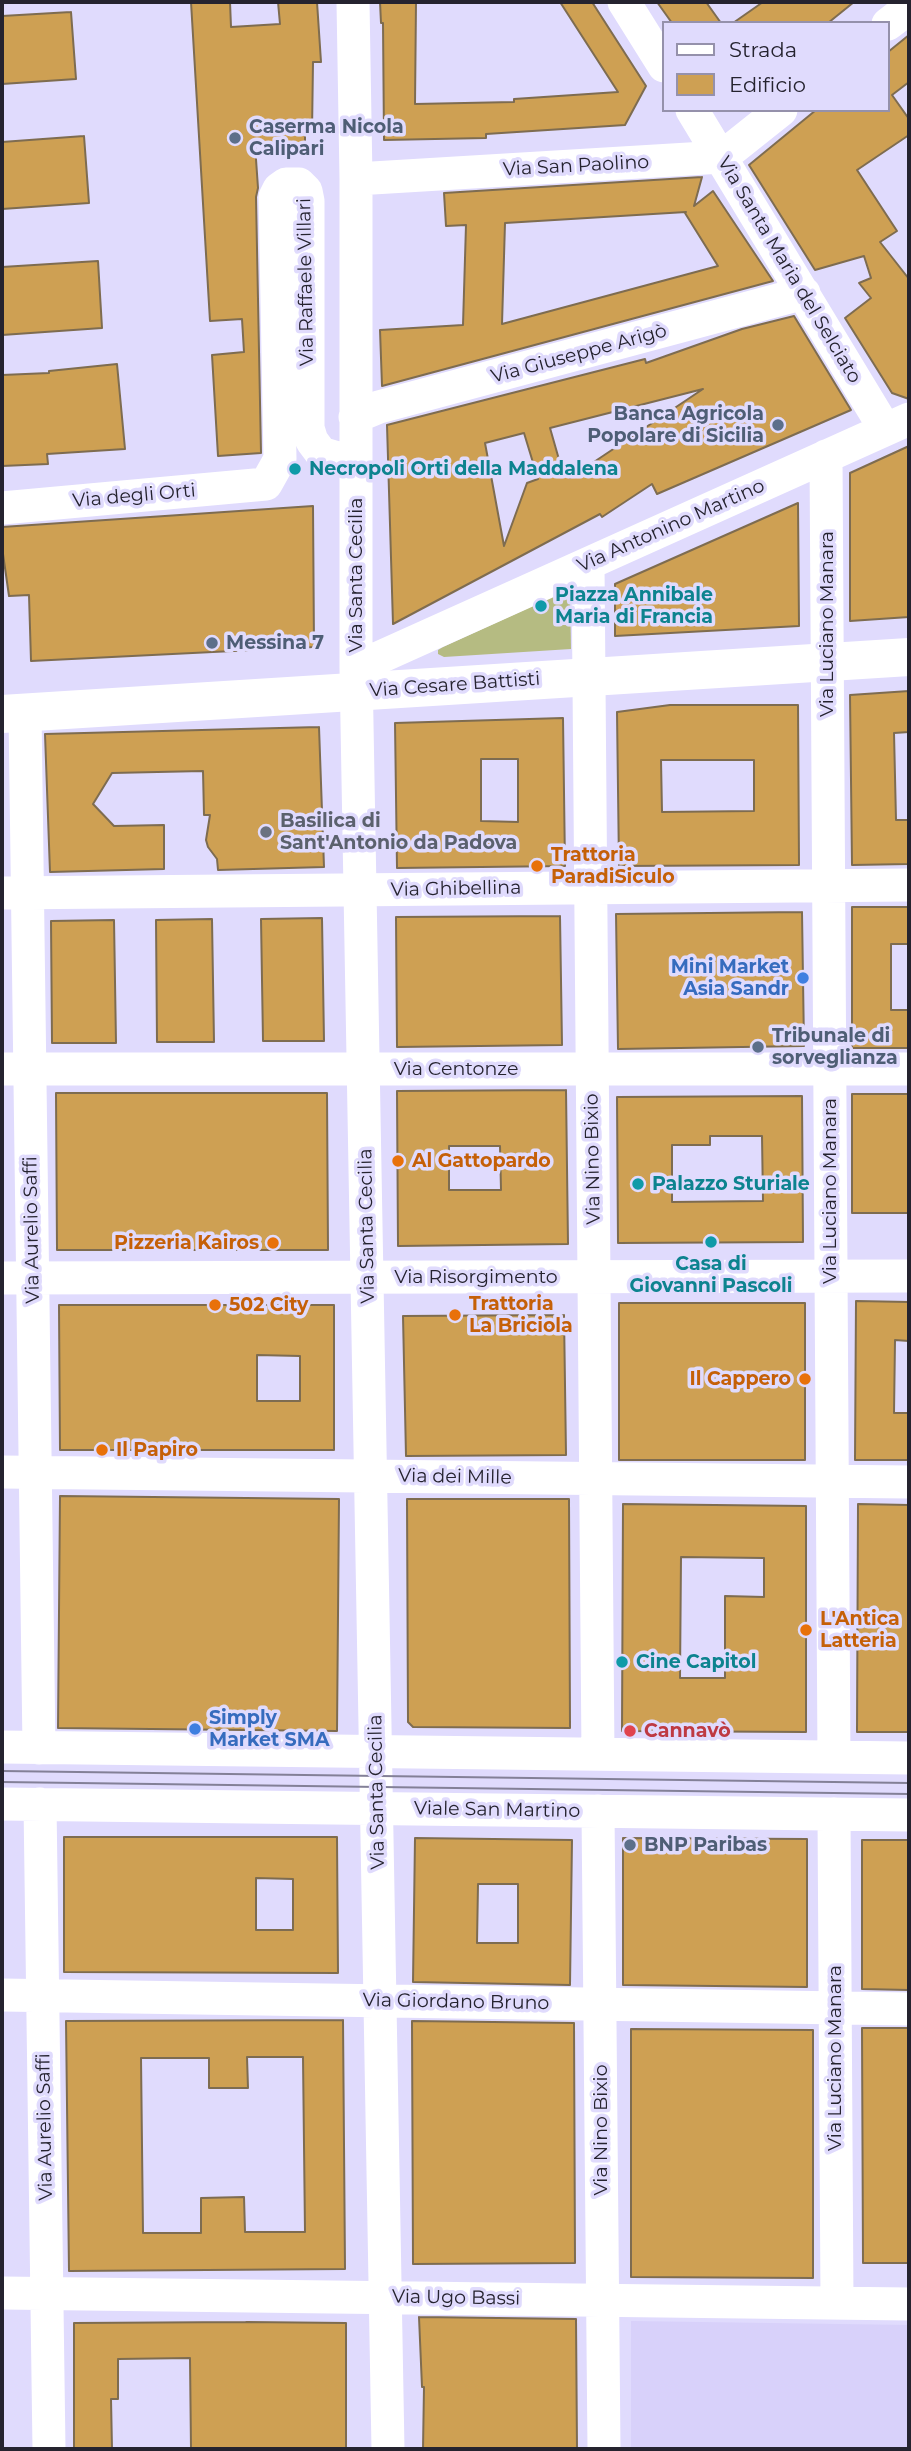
<!DOCTYPE html>
<html>
<head>
<meta charset="utf-8">
<style>
	body { margin:0 }
	#map { position:relative; width:911px; height:2451px; overflow:hidden; background:#e0dbfd; font-family:Montserrat,sans-serif }
	canvas { display:block }
	.frame { position:absolute; inset:0; border:4px solid #25232f; pointer-events:none }
	.legend { position:absolute; left:662px; top:21px; width:228px; height:91px; box-sizing:border-box; background:#e0dbfd; border:2px solid #9591ab; margin:0; padding:9px 12px; list-style:none; font-size:21px; color:#25232f }
	.legend li { display:flex; align-items:center; gap:14px; height:35px }
	.legend b { width:35px; border:2px solid #9591ab }
</style>
</head>
<body>
<div id="map">
<canvas width="911" height="2451"></canvas>
<div class="frame"></div>
<ul class="legend">
<li><b style="height:9px;background:#fff"></b>Strada</li>
<li><b style="height:19px;background:#cea053"></b>Edificio</li>
</ul>
</div>
<script>
const ctx = document.querySelector('canvas').getContext('2d');
ctx.lineJoin = 'round';
function paint(path, color) {
  ctx.fillStyle = color;
  ctx.fill(path, 'evenodd');
}
function toPath(rows) {
  const path = new Path2D();
  for (const r of rows) {
    path.moveTo(r[0], r[1]);
    for (let i = 2; i < r.length; i += 2) path.lineTo(r[i], r[i + 1]);
  }
  return path;
}
function trace(path, color, width, dash) {
  ctx.strokeStyle = color;
  ctx.lineWidth = width;
  ctx.lineCap = dash ? 'butt' : 'round';
  ctx.setLineDash(dash || []);
  ctx.stroke(path);
}
function write(font, color, halo, rows, align = 'center') {
  ctx.font = font + ' Montserrat,sans-serif';
  ctx.lineWidth = 7;
  ctx.setLineDash([]);
  ctx.textBaseline = 'middle';
  ctx.strokeStyle = halo;
  ctx.fillStyle = color;
  for (const [text, x, y, turn = 0] of rows) {
    ctx.save();
    ctx.translate(x, y);
    ctx.rotate((+turn || 0) * Math.PI / 180);
    ctx.textAlign = isNaN(turn) ? turn : align;
    if (halo) ctx.strokeText(text, 0, 0);
    ctx.fillText(text, 0, 0);
    ctx.restore();
  }
}
paint(toPath([
	[631,2321,909,2325,909,2449,631,2449]
]), '#d8d1fa');
paint(toPath([
	[570,589,571,649,444,657,438,654,438,650,443,647]
]), '#b5bb82');
const building = toPath([
	[191,2,230,2,231,27,280,24,278,2,317,2,321,62,313,62,312,132,305,132,305,146,255,145,258,188,256,197,261,453,218,456,212,355,244,352,242,319,210,321,191,2],
	[380,2,416,2,415,104,514,102,514,99,618,92,560,2,592,2,646,86,625,125,486,134,486,138,384,140,383,23,381,23,380,2],
	[657,2,706,2,721,23,672,23,657,2],
	[763,2,854,2,828,23,733,23,763,2],
	[71,12,76,79,2,84,2,16,71,12],
	[909,35,909,82,892,95,909,119,909,135,857,170,897,231,880,242,909,279,909,399,892,393,845,318,871,298,859,283,871,278,864,256,815,270,749,165,816,110,888,110,888,52,909,35],
	[84,136,89,203,2,209,2,142,84,136],
	[702,177,694,206,713,191,773,281,382,386,380,330,463,325,466,225,446,226,444,193,702,177],
	[686,212,685,213,718,266,502,324,505,223,686,212],
	[98,261,102,328,2,335,2,267,98,261],
	[794,316,851,410,657,494,652,484,602,517,600,514,393,624,387,425,645,359,646,363,742,329,794,316],
	[703,389,570,478,566,469,562,470,550,428,703,389],
	[524,433,538,479,527,483,504,546,485,443,524,433],
	[117,364,125,449,47,454,48,464,2,466,2,375,49,373,49,371,117,364],
	[909,446,909,617,850,621,850,473,909,446],
	[798,503,799,626,615,636,615,584,798,503],
	[313,506,314,647,31,661,29,595,9,596,2,547,2,527,313,506],
	[909,691,909,732,894,733,896,820,909,820,909,864,852,865,850,695,909,691],
	[670,705,798,705,799,865,619,866,617,712,670,705],
	[661,760,754,760,754,811,662,812,661,760],
	[563,718,565,866,397,868,395,723,563,718],
	[481,759,518,759,518,822,481,821,481,759],
	[319,727,324,867,218,870,217,859,208,847,206,840,210,815,204,815,203,771,112,773,93,804,114,826,164,825,164,869,50,872,45,734,319,727],
	[852,907,909,907,909,944,891,944,891,1010,909,1010,909,1048,852,1048,852,907],
	[802,912,804,1046,618,1049,616,914,802,912],
	[560,916,562,1045,397,1047,396,917,560,916],
	[322,918,324,1041,263,1041,261,919,322,918],
	[212,919,214,1042,157,1042,156,920,212,919],
	[114,920,116,1043,52,1043,51,921,114,920],
	[566,1090,568,1244,398,1246,397,1091,566,1090],
	[449,1146,500,1146,501,1190,449,1190,449,1146],
	[56,1093,327,1093,328,1250,57,1250,56,1093],
	[852,1094,909,1094,909,1213,852,1213,852,1094],
	[802,1096,803,1242,618,1243,617,1097,802,1096],
	[710,1136,762,1136,763,1201,672,1202,672,1145,710,1145,710,1136],
	[856,1301,909,1302,909,1341,895,1340,894,1413,909,1413,909,1460,855,1460,856,1301],
	[619,1303,805,1303,805,1460,619,1460,619,1303],
	[59,1305,334,1305,334,1450,60,1450,59,1305],
	[257,1355,300,1356,300,1401,257,1401,257,1355],
	[564,1315,566,1455,406,1456,403,1316,564,1315],
	[60,1496,339,1499,337,1731,58,1728,60,1496],
	[407,1499,569,1499,570,1728,413,1727,408,1722,407,1499],
	[623,1504,806,1506,806,1732,622,1731,623,1504],
	[681,1557,764,1558,764,1597,725,1596,725,1678,680,1678,681,1557],
	[858,1504,909,1505,909,1732,857,1732,858,1504],
	[64,1837,337,1837,338,1973,64,1972,64,1837],
	[256,1878,293,1879,293,1930,256,1930,256,1878],
	[415,1838,572,1840,570,1985,413,1982,415,1838],
	[478,1884,518,1884,518,1943,477,1943,478,1884],
	[623,1838,807,1839,807,1987,623,1985,623,1838],
	[862,1840,909,1840,909,1990,862,1989,862,1840],
	[343,2020,345,2269,69,2271,66,2021,343,2020],
	[247,2057,303,2057,305,2232,245,2232,244,2197,201,2198,201,2233,143,2233,141,2058,209,2058,209,2088,248,2088,247,2057],
	[412,2021,574,2023,575,2263,413,2264,412,2021],
	[862,2028,909,2028,909,2263,863,2263,862,2028],
	[631,2029,813,2030,813,2278,631,2277,631,2029],
	[419,2317,576,2319,577,2449,423,2449,424,2387,422,2387,419,2317],
	[246,2322,346,2323,346,2449,191,2449,190,2358,118,2359,118,2399,111,2399,112,2449,74,2449,74,2323,246,2322]
]);
paint(building, '#cea053');
trace(building, '#7e6c50', 2);
trace(toPath([
	[353,2,356,179,356,668,388,2449],
	[624,2,664,66],
	[888,24,909,8],
	[692,110,885,429],
	[356,179,722,157,781,110],
	[355,417,379,407,804,293],
	[826,456,834,1757],
	[2,508,266,484,280,459,275,197,279,189,286,184,299,184,306,191,308,201,308,428,312,441,321,453,338,458,356,459],
	[588,564,598,1754],
	[356,668,909,419],
	[25,712,39,1748],
	[2,893,909,885],
	[2,1069,909,1069],
	[2,1278,909,1276],
	[2,1472,909,1482],
	[2,1747,909,1758],
	[2,1804,909,1815],
	[40,1804,49,2449],
	[598,1811,604,2449],
	[834,1814,837,2303],
	[2,1995,909,2009],
	[2,2293,909,2304]
]), '#fff', 33);
trace(toPath([
	[2,714,909,657]
]), '#fff', 38);
trace(toPath([
	[2,1771,909,1783],
	[2,1782,909,1794]
]), '#838097', 2);
for (const [x, y, r, color] of [
	[235,138,7,"#5c6f8a"],
	[778,425,7,"#5c6f8a"],
	[295,469,7,"#0f9aa8"],
	[541,606,7,"#0f9aa8"],
	[212,643,7,"#5c6f8a"],
	[266,832,7,"#6b7280"],
	[537,866,7,"#e8710a"],
	[803,978,7,"#3f7fe0"],
	[758,1047,7,"#5c6f8a"],
	[398,1161,7,"#e8710a"],
	[638,1184,7,"#0f9aa8"],
	[711,1242,7,"#0f9aa8"],
	[273,1243,7,"#e8710a"],
	[215,1305,7,"#e8710a"],
	[455,1315,7,"#e8710a"],
	[805,1379,7,"#e8710a"],
	[102,1450,7,"#e8710a"],
	[806,1630,7,"#e8710a"],
	[622,1662,7,"#0f9aa8"],
	[195,1729,7,"#3f7fe0"],
	[630,1731,7,"#e0444e"],
	[630,1845,7,"#5c6f8a"]
]) {
  const dot = new Path2D();
  dot.arc(x, y, r, 0, 2 * Math.PI);
  ctx.fillStyle = color;
  ctx.fill(dot);
  trace(dot, '#e0dbfd', 2.5);
}
write('bold 19px', '#4e5e75', '#e0dbfd', [
	["Caserma Nicola",249,127],
	["Calipari",249,149],
	["Banca Agricola",764,414,"right"],
	["Popolare di Sicilia",764,436,"right"],
	["Messina 7",226,643],
	["Tribunale di",772,1036],
	["sorveglianza",772,1058],
	["BNP Paribas",644,1845]
], 'left');
write('19px', '#25232f', '#e0dbfd', [
	["Via San Paolino",576,166,-3],
	["Via Santa Maria del Selciato",789,270,59],
	["Via Raffaele Villari",306,282,-91],
	["Via Giuseppe Arigò",579,354,-15],
	["Via degli Orti",134,496,-5],
	["Via Antonino Martino",671,526,-24],
	["Via Santa Cecilia",356,575,-90],
	["Via Luciano Manara",827,624,-90],
	["Via Cesare Battisti",455,685,-4],
	["Via Ghibellina",456,889,-1],
	["Via Centonze",456,1069],
	["Via Nino Bixio",593,1159,-91],
	["Via Luciano Manara",830,1191,-90],
	["Via Santa Cecilia",367,1226,-91],
	["Via Aurelio Saffi",32,1230,-91],
	["Via Risorgimento",476,1277],
	["Via dei Mille",455,1477,1],
	["Via Santa Cecilia",377,1792,-91],
	["Viale San Martino",497,1810,1],
	["Via Giordano Bruno",456,2002,1],
	["Via Luciano Manara",835,2058,-90],
	["Via Aurelio Saffi",45,2127,-91],
	["Via Nino Bixio",601,2130,-90],
	["Via Ugo Bassi",456,2298,1]
]);
write('bold 19px', '#0d838f', '#e0dbfd', [
	["Necropoli Orti della Maddalena",309,469],
	["Piazza Annibale",555,595],
	["Maria di Francia",555,617],
	["Palazzo Sturiale",652,1184],
	["Casa di",711,1264,"center"],
	["Giovanni Pascoli",711,1286,"center"],
	["Cine Capitol",636,1662]
], 'left');
write('bold 19px', '#5b616d', '#e0dbfd', [
	["Basilica di",280,821],
	["Sant'Antonio da Padova",280,843]
], 'left');
write('bold 19px', '#c56008', '#e0dbfd', [
	["Trattoria",551,855],
	["ParadiSiculo",551,877],
	["Al Gattopardo",412,1161],
	["Pizzeria Kairos",259,1243,"right"],
	["Trattoria",469,1304],
	["La Briciola",469,1326],
	["502 City",229,1305],
	["Il Cappero",791,1379,"right"],
	["Il Papiro",116,1450],
	["L'Antica",820,1619],
	["Latteria",820,1641]
], 'left');
write('bold 19px', '#366cbe', '#e0dbfd', [
	["Mini Market",789,967],
	["Asia Sandr",789,989],
	["Simply",209,1718,"left"],
	["Market SMA",209,1740,"left"]
], 'right');
write('bold 19px', '#be3a42', '#e0dbfd', [
	["Cannavò",644,1731]
], 'left');
</script>
</body>
</html>
